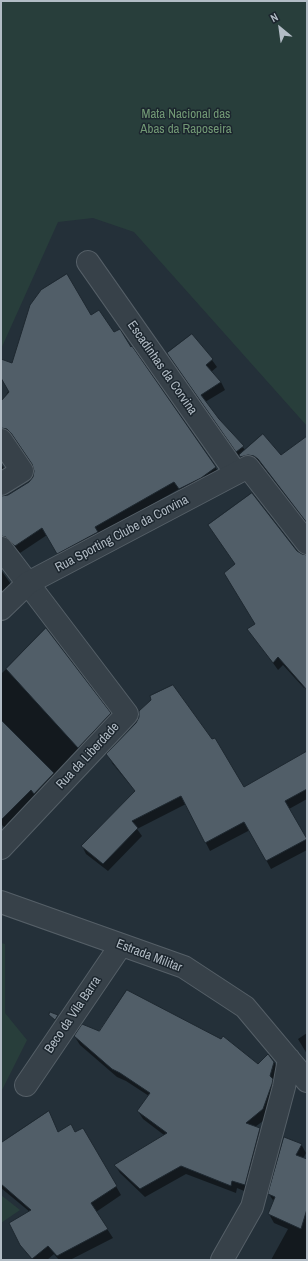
<!DOCTYPE html>
<style>
body{margin:0}
#map{position:relative;width:308px;height:1261px;overflow:hidden;background:#243039;font-family:"Archivo Narrow",sans-serif}
canvas{display:block}
.frame{position:absolute;inset:0;border:2px solid #b2bcc5;pointer-events:none}
.north{position:absolute;left:260px;top:8px;width:40px;height:40px;-webkit-text-stroke:3px #1c262e;paint-order:stroke;rotate:331deg;font-size:11px;font-weight:700;line-height:16px;text-align:center;color:#b2bcc5}
.north::after{content:'';display:block;margin:auto;width:14px;height:18px;background:#b2bcc5;clip-path:polygon(50% 0,100% 100%,50% 72%,0 100%)}
</style>
<div id="map">
<canvas width="308" height="1261"></canvas>
<div class="frame"></div>
<div class="north">N</div>
</div>
<script>
const ctx = document.querySelector('canvas').getContext('2d');
ctx.lineJoin = 'round';
function fillPath(path, color) { ctx.fillStyle = color; ctx.fill(path, 'evenodd'); }
function stroke(path, color, width, dash) { ctx.strokeStyle = color; ctx.lineWidth = width; ctx.lineCap = dash ? 'butt' : 'round'; ctx.setLineDash(dash || []); ctx.stroke(path); }
function label(font, color, halo, rows, align = 'center') {
  ctx.font = font + ' "Archivo Narrow",sans-serif'; ctx.lineWidth = 3; ctx.setLineDash([]); ctx.textBaseline = 'middle'; ctx.strokeStyle = halo; ctx.fillStyle = color; for (const [text, x, y, turn = 0] of rows) {
    ctx.save(); ctx.translate(x, y); ctx.rotate((+turn || 0) * Math.PI / 180); ctx.textAlign = isNaN(turn) ? turn : align; if (halo) ctx.strokeText(text, 0, 0); ctx.fillText(text, 0, 0); ctx.restore();
  }
}
fillPath(new Path2D(`
 M1,1h306v425l-173,-194 -41,-14 -35,4 -57,127z
 M1,943l4,1v69l22,27 -26,52z
 M1,1195l19,15 -19,13z`), '#283e3b');
fillPath(new Path2D(`
 M91,316l23,17 16,15 90,126 -36,22 -5,-7 -81,46 -36,25 -15,-25 -27,18 -9,-9h-10v-47l7,-1 21,-14 5,-5v-11l-17,-26 -6,-4h-10v-33l8,-13 -8,-13v-17l11,4z
 M192,336l20,24 5,7 -6,5 10,10 4,8 -20,12 41,49 35,5 26,-11v78l-43,-55 -5,-4 -18,-5 -68,-98z
 M1,464l7,11 -7,4z
 M297,552l5,3 5,1v131l-3,1 -21,-23 -5,5 -29,-41 7,-5z
 M1,570l14,20 -14,13z
 M46,630l64,84 4,7 -109,107 -4,-4v-150z
 M307,752v47l-18,10 18,32v9l-36,19 -21,-39 -40,21 -24,-47 -49,25 5,7 -34,35 -22,-17 -4,-8 54,-54 -24,-29 -4,-9 136,34z
 M100,1032l158,33 16,-3 5,9 -12,47 -12,9 4,2 5,8 -15,56 -12,-5 -1,5 -50,-19 -41,23 -25,-24 -5,-8 49,-30 -21,-16 -5,-8 11,-15 -23,-15 -9,-4 -37,-32 -5,-8z
 M307,1033v21l-9,-15z
 M48,1113l10,20h17l8,-4 38,66 -25,17 17,26 -43,22h-11l-5,-6 -7,6h-15l-11,-16 9,-32 -29,-24v-44z
 M301,1144l5,9 -3,6 4,1v100h-36l17,-31 -14,-6 -5,-9 5,-12 -5,-8z`), '#0007');
const building = new Path2D(`
 M67,274l24,41 8,-5 15,22 6,-3 11,18 1,-1 84,121 -15,11 -22,11 -5,-7 -79,45 3,5 -41,22 -15,-26 -27,18 -9,-9 -5,-1v-40l7,-1 21,-13 4,-5 1,-6 -2,-7 -21,-31 -4,-4 -6,-1v-27l8,-9 -8,-14v-19l11,4 18,-58 11,-15z
 M192,334l21,25 -7,6 15,17 -20,13 18,24 25,27 -8,6 -69,-99z
 M263,434l18,21 26,-19v87l-49,-64 -4,-3 -6,-1 -8,2 -1,-2z
 M252,493l45,58 5,3 5,1v135l-29,-33 -5,6 -26,-34 8,-5 -31,-51 11,-9 -27,-39z
 M46,628l65,85 -33,35 -72,-79z
 M173,685l39,54 3,-1 29,49 63,-36v38l-22,12 22,38 -41,22 -22,-39 -39,21 -24,-47 -49,25 6,7 -35,36 -22,-18 54,-55 -29,-37 30,-31 3,-6v-6l12,-11 -1,-4z
 M1,720l53,53 -20,21 -3,-4 -30,30z
 M127,990l94,49 2,-3 35,28 10,-10 6,8 -4,14 3,3 -1,5 -9,25 -17,14 14,5 -15,57 -13,-4 -1,5 -50,-20 -41,23 -26,-24 53,-32 -30,-22 13,-18 -30,-20 -8,-4 -38,-33 8,-12 17,7z
 M50,1012l8,3 -3,5 -6,-5z
 M49,1111l9,21 13,-8 4,8 8,-4 34,58 -26,17 17,26 -51,27 -9,-10 -16,13 -12,-14 -11,-22 22,-13 -30,-26v-41z
 M284,1137l18,7 -6,11 11,4v50l-6,20 -33,-15 7,-17 -7,-3z`);
fillPath(building, '#515e68');
stroke(building, '#1e2830', 1);
const pedestrian = new Path2D(`
 M88,262l148,211
 M1,440l21,31 -21,13
 M1,548l126,166 -126,134`);
const minor = new Path2D(`
 M1,609l27,-26 220,-116 59,76
 M1,902l183,65 61,40 62,74
 M26,1085l95,-140
 M222,1260l30,-53 32,-120 5,-28`);
stroke(pedestrian, '#555f67', 24);
stroke(minor, '#555f67', 24);
stroke(pedestrian, '#374149', 22);
stroke(minor, '#374149', 22);
label('13px', '#729975', '#1c262e', [
 ["Mata Nacional das",186,115],
 ["Abas da Raposeira",186,130]
]);
label('13px', '#b2bcc5', '#1c262e', [
 ["Escadinhas da Corvina",162,368,55],
 ["Rua Sporting Clube da Corvina",122,534,-28],
 ["Rua da Liberdade",88,756,-47],
 ["Estrada Militar",149,956,21],
 ["Beco da Vila Barra",73,1015,-56]
]);
</script>
